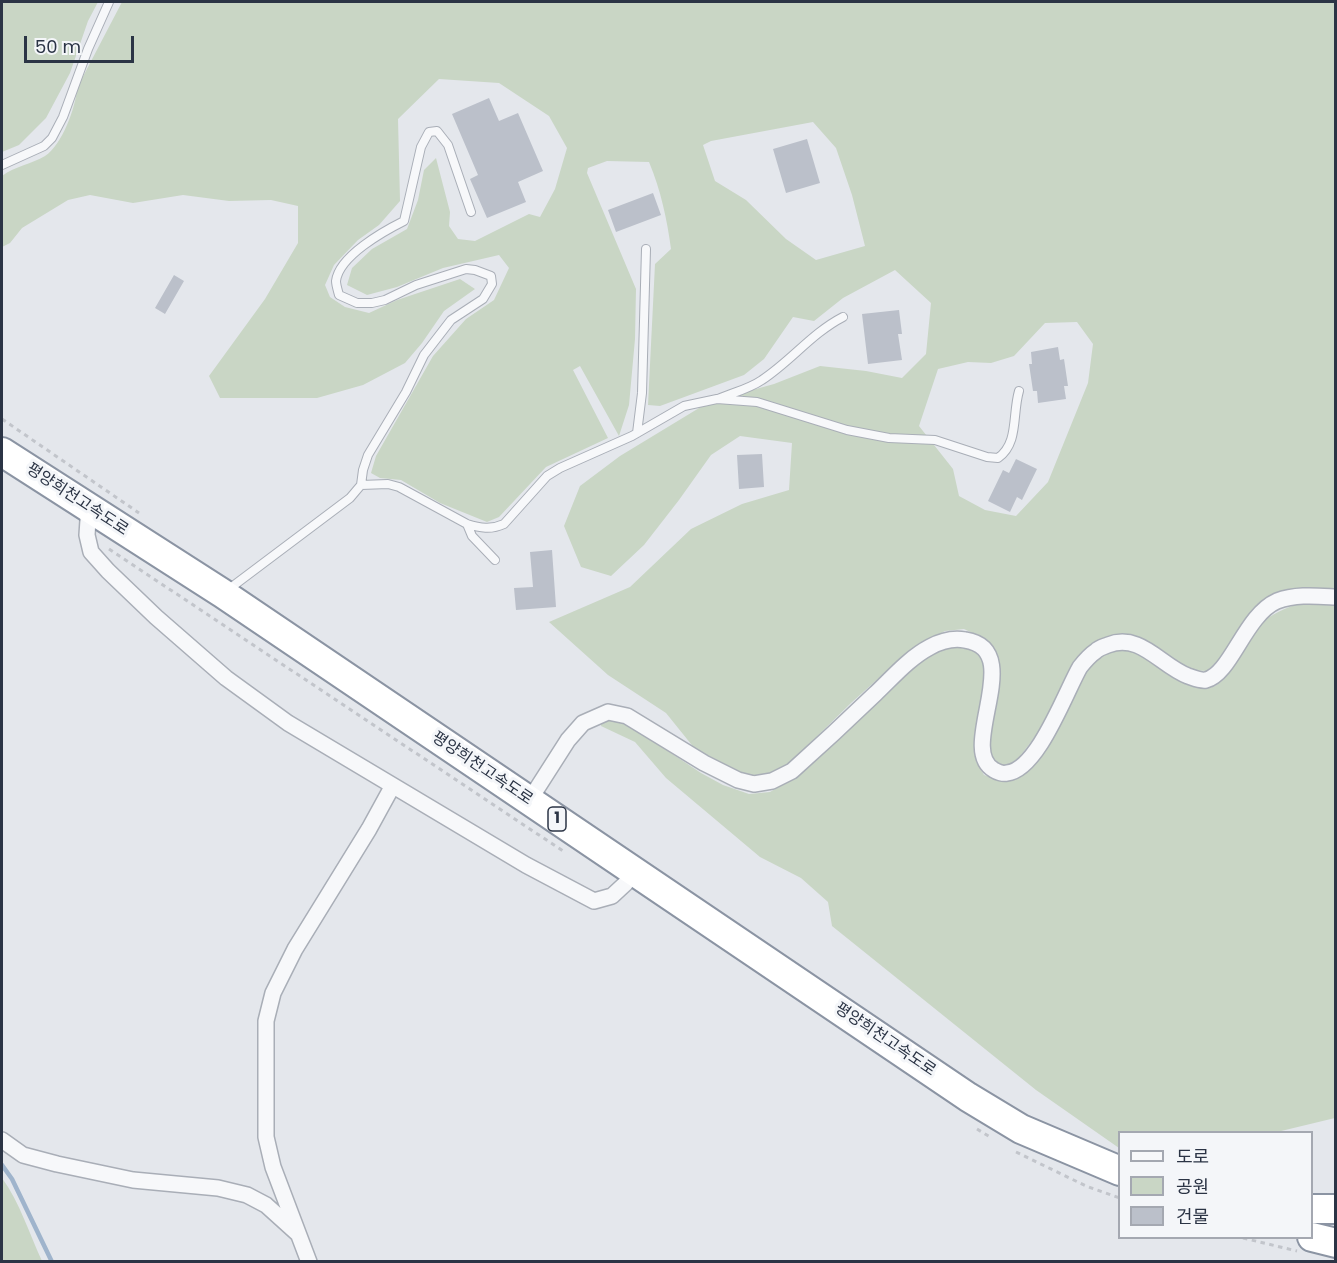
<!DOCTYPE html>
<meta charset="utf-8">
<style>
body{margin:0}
#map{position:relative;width:1337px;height:1263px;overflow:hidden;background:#e4e7ec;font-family:Poppins,"Noto Sans KR",sans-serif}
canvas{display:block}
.frame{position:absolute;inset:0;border:3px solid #2b3445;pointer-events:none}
.legend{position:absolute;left:1118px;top:1131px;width:195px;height:108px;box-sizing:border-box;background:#f4f6f9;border:2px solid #a4a8b1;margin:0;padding:8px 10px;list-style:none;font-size:18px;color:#2b3445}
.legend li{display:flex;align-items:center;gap:12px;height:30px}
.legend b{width:30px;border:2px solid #a4a8b1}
.scale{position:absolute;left:24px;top:36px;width:110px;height:27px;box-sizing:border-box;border:3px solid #2b3445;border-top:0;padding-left:8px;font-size:18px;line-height:21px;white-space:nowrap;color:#2b3445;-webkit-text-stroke:4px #f4f6f9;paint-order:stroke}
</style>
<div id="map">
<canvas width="1337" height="1263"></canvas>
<div class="frame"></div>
<ul class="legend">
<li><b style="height:8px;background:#f7f8fa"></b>도로</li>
<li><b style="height:16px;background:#c9d6c5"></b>공원</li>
<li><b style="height:16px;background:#bbc0ca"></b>건물</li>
</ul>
<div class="scale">50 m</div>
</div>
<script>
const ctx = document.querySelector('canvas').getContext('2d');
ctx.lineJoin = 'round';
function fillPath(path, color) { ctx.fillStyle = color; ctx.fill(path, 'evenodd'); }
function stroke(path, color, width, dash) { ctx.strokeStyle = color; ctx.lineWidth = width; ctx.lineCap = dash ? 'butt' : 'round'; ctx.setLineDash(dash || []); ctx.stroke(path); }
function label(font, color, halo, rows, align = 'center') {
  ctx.font = font + ' Poppins,"Noto Sans KR",sans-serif'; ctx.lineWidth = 6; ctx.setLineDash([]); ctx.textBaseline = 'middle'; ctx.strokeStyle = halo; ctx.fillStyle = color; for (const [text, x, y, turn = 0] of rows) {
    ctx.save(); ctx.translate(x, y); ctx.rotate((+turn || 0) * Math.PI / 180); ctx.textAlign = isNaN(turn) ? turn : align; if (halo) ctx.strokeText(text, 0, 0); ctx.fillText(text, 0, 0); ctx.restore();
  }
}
fillPath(new Path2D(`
 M2,2h96l-10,19 -18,52 -24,45 -27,27 -17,7z
 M122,2h1213v590h-46l-82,79 -22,-1 -17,-11 -11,-11 -25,-11 -28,1 -19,13 -30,59 -37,49 -11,6h-9l-7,-5 -2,-15 10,-69 -5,-25 -9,-12 -21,-10 -19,2 -35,19 -59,53 -57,56 -19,14 -21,6 -19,-7 -40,-23 -29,-36 -58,-38 -59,-53 81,-35 61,-58 51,-25 47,-14 3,-47 -52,-7 -29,19 -32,45 -35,45 -33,31 -30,-9 -17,-41 16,-40 40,-30 89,-54 65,-18 46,-18 46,5 36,7 24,-24 5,-51 -36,-33 -52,28 -29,23 -21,-4 -29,42 -20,16 -84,31 -12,-1 7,-141 16,-15c-4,-30 -10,-58 -22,-87l-42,-1 -19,7 -1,5 49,116 -1,50 -6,66 -10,31 -39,-70 -7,4 35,68 -62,29 -47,50 -12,5 -47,-19 -39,-23 -21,-2 -9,-5 5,-17 57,-100 33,-37 28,-19 15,-32 -10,-13 -56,13 -46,19 -30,8 -20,-10 5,-17 20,-19 35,-20 11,-29 6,-30 12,-12 14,54 -1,14 9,13 17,2 54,-27 11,3 15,-28 12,-41 -18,-32 -50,-33 -60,-4 -41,40 2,82 -21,24 -21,15 -24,25 -9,20 5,12 15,10 24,6 28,-13 63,-21 15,10 -31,22 -22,32 -17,20 -42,22 -46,13h-97l-11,-22 56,-77 33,-56v-37l-27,-6 -42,1 -46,-6 -50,8 -43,-8 -22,5 -46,28 -12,15 -8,4v-71c13,-10 30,-12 43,-20 17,-11 31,-49 32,-68zM813,122l23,26 16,47 13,51 -49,14 -30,-21 -40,-39 -31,-19 -12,-36 8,-4zM1077,322l16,22 -5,39 -40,99 -32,34 -31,-6 -26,-14 -6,-27 -34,-43 19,-57 30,-7 23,1 23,-7 31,-33z
 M1295,605h40v513l-58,14h-157l-1,16 -83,-58 -204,-164 -4,-24 -27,-24 -41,-21 -94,-79 -31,-36 -34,-16 1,-6 19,2 17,9 63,42 22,12 26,9 21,-2 20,-12 47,-40 78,-75 25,-16 18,-4 22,8 7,18 -11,90 8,14 13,4 15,-1 74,-109c36,-32 49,-18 84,5 8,5 15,10 24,12 4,1 10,3 14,2 20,-1 36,-45 48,-59 10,-12 24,-19 39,-24z
 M2,1178c18,25 27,55 40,83h-40z`), '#c9d6c5');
stroke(new Path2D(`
 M2,1165l10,14 40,83`), '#9fb4cc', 4.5);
fillPath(new Path2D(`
 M489,98l10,23 19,-8 25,58 -25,11 8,20 -39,16 -17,-39 8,-4 -26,-61z
 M807,139l13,44 -34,10 -13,-44z
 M653,193l8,22 -45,17 -8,-22z
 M174,275l10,6 -19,33 -10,-6z
 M899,310l3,24h-4l4,26 -34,4 -6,-50z
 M1058,347l2,13 4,-1 4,27h-4l2,13 -28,4 -1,-12h-4l-4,-27h3l-1,-12z
 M762,454l2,33 -25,2 -2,-34z
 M1016,459l21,10 -15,31 -5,-3 -7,15 -22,-11 15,-31 6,3z
 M552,550l4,57 -40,3 -2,-22 19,-1 -3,-35z`), '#bbc0ca');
const service = new Path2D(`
 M2,165l42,-19 8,-8 11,-21 25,-68 21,-47
 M718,399c14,-6 31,-10 44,-19 29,-19 50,-47 81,-63
 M637,433l5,-40 4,-144
 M361,485l27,-1 11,3 68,37c13,4 24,6 37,0l43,-48 13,-8 72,-32 52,-30 33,-7 40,3 90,28 42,8 46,2 52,17 11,1c21,-15 14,-43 21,-67
 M467,524l5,12 23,24
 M229,589l121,-91 11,-13 2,-15 5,-15 38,-63 18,-37 27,-35 32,-21 9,-15 -1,-8 -16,-6 -9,-1 -50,16 -31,15 -13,3h-15l-18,-8c-1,-4 -3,-10 -3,-14 3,-25 48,-50 68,-60l17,-74 8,-15 8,-1 11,14 23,67`);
const minor = new Path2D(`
 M88,520l-1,15 4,17 17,19 48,46 70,61 62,45 238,142 68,36 18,-5 14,-13
 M529,801l39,-61 15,-17 25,-11 19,4 77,47 34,17 16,4 18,-3 20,-10c28,-25 56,-51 83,-77 17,-16 34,-36 55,-47 11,-6 24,-9 35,-7 63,10 -9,109 29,130 3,2 9,4 13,3 31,-3 59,-82 73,-106 4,-5 10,-12 16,-16 3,-3 7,-4 12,-6 32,-13 53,21 80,31 6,2 12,5 18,4 25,-6 39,-65 71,-79 19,-7 39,-5 59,-4
 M2,1140l21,15 34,9 76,16 85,8 29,7 19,10 31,28
 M309,1262l-36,-95 -7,-30v-116l7,-28 22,-44 74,-120 23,-42`);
const motorway = new Path2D(`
 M2,452l220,141 746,504 53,32 99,42
 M1312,1209h24
 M1312,1237l24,6`);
stroke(service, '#a9aeb7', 10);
stroke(minor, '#a9aeb7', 18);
stroke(motorway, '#8b94a3', 32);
stroke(new Path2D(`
 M2,419l137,94
 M109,549l454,302
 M977,1129l13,8
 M1016,1152l70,34 34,12
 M1243,1238l54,13`), '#c2c5cb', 3, [4.5, 4.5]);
stroke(service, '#f7f8fa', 8);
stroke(minor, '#f7f8fa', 15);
stroke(motorway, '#fff', 28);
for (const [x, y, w] of [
 [557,819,18]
]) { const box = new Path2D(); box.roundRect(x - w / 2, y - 12, w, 24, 4.5); ctx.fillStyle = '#f4f6f9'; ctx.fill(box); stroke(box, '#2b3445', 1.5); }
label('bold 15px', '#2b3445', null, [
 ["1",557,819]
]);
label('16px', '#2b3445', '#f4f6f9', [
 ["평양희천고속도로",77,500,33],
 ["평양희천고속도로",482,769,34],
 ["평양희천고속도로",885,1040,34]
]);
</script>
